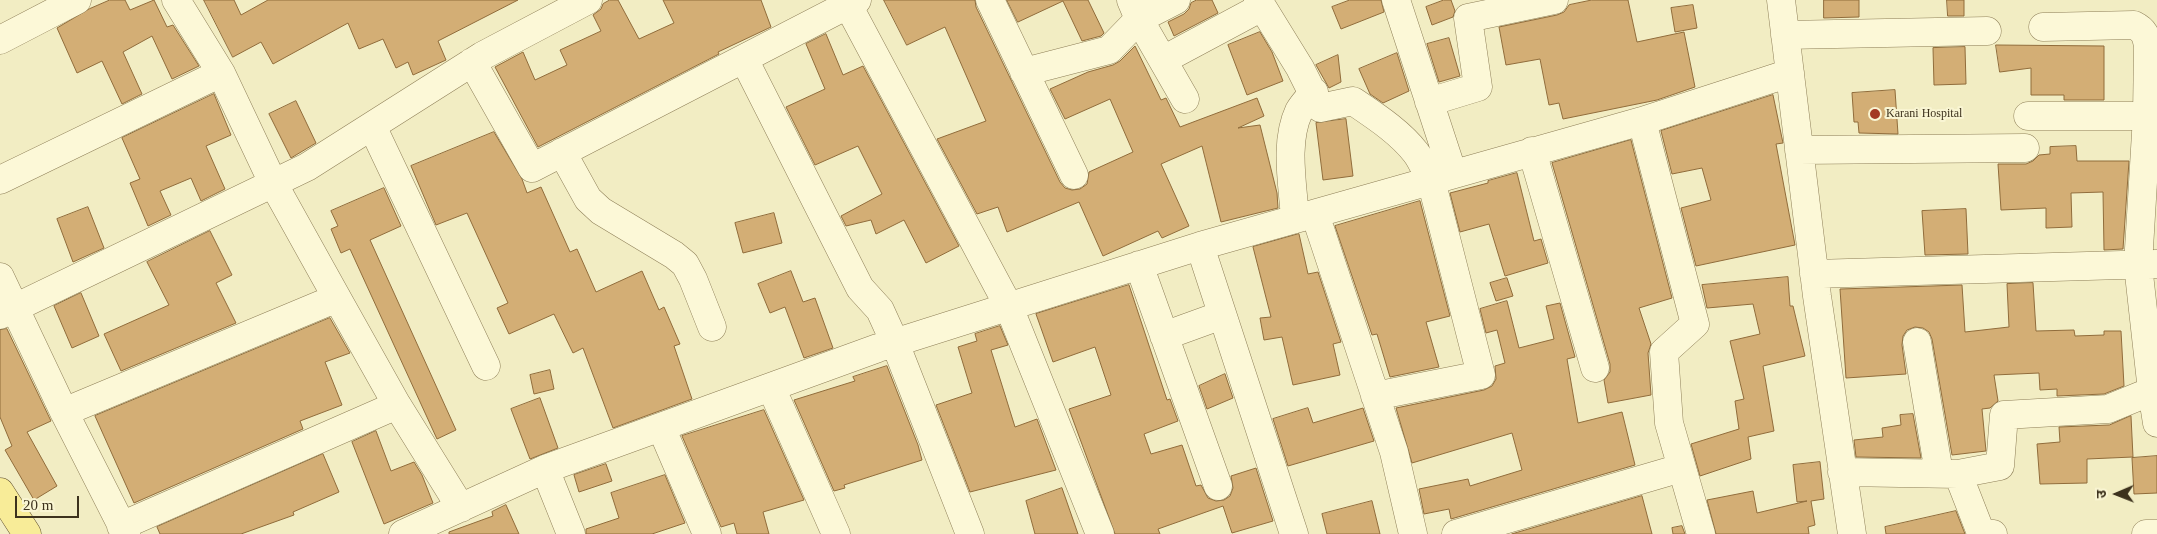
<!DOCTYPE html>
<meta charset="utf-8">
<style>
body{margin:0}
#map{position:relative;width:2157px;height:534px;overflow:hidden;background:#f2edc3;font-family:"Times New Roman","Noto Sans Devanagari",serif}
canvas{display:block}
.north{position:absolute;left:2092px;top:469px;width:50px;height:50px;-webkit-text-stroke:4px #f9f5d3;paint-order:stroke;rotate:269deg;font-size:14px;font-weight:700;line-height:20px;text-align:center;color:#3d321d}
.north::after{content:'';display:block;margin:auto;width:18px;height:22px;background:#3d321d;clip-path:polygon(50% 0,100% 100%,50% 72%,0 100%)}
.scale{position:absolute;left:15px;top:496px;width:64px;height:22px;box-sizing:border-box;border:2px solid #3d321d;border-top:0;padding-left:6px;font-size:15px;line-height:18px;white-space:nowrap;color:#3d321d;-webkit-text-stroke:4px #f9f5d3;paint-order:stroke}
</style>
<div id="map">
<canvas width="2157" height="534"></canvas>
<div class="north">उ</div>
<div class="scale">20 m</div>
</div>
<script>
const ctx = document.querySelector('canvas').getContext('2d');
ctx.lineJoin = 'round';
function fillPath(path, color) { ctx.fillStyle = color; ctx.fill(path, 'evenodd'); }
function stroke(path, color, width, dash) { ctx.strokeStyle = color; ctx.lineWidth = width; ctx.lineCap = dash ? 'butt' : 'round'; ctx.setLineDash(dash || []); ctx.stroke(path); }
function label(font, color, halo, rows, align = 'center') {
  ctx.font = font + ' "Times New Roman",serif'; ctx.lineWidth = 4; ctx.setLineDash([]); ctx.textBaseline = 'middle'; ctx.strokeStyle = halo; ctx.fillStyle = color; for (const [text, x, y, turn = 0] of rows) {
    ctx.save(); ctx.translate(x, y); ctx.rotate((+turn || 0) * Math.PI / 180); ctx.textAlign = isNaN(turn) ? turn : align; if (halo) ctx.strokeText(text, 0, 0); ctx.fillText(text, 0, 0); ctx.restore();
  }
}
const building = new Path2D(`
 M110,0h15l5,10 24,-10 13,27 6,-2 26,41 -27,13 -20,-43 -29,16 19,42 -20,10 -20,-43 -25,12 -20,-45 32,-19z
 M204,0h30l7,15 27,-15h250l-80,41 8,19 -33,15 -5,-13 -12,6 -13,-29 -24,10 -11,-26 -75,41 -12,-22 -28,15z
 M610,0h8l21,39 35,-16 -11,-23h98l10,27 -53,25 1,2 -181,93 -43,-80 28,-15 12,28 32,-15 -7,-15 41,-19 -8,-16 8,-6 2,-5z
 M884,0h91l1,7 84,175 5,6 7,2 8,-1 7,-5 2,-12 44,-20 -23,-53 -45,20 -15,-30 38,-17 25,-7 7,-4 15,-15 26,54 5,-2 14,29 77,-29 7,18 -26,12 22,-3 17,68 1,15 -57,14 -19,-76 -41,18 28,62 -27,12 -4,-7 -55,25 -24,-54 -72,30 -9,-25 -21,7 -40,-75 49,-18 -41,-94 -38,18z
 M1007,0h81l16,33 -3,3 -19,5 -19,-40 -45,21z
 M1197,0h15l6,13 -44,23 -6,-14 16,-8 5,-5 2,-6z
 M1350,0h31l3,12 -43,17 -9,-22z
 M1444,0h7l4,11 -2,6 -21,8 -6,-18z
 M1592,0h36l9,42 47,-10 11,55 -38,13 -94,19 -4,-16 -10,2 -9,-46 -34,6 -7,-38 58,-12 7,-3 5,-7z
 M1824,0h35v17l-35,1z
 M1947,0h17v16h-16z
 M1693,5l4,23 -22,4 -4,-24z
 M1260,32l12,20 11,29 -36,14 -19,-50z
 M826,34l17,41 20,-9 96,180 -33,17 -22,-43 -28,14 -5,-14 -25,6 -5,-10 41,-22 -24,-48 -43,19 -29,-58 39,-18 -19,-45z
 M1449,38l11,38 -21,6 -12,-38z
 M1996,45l108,1v54h-40v-5h-33v-27l-31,4z
 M1965,47l1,37 -32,1 -1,-37z
 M1397,53l12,38 -26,12 -13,-9 -11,-25z
 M1338,55l3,27 -12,6 -13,-23z
 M1895,90l3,44 -39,-1 -1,-11h-4l-2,-29z
 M214,94l17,41 -25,11 19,43 -24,12 -10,-23 -31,13 11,24 -23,11 -18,-43 10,-4 -18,-41z
 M1773,95l10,48 -7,1 19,101 -99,21 -15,-58 30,-8 -9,-32 -30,6 -11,-43z
 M296,101l20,42 -25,15 -22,-44z
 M1346,119l7,57 -30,4 -7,-57z
 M494,132l28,47 5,14 14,-6 29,65 7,-3 19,43 46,-21 17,39 5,-3 16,37 -6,2 18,53 -79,29 -30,-80 -10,5 -19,-39 -45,20 -12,-26 11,-5 -41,-90 -31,12 -25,-59z
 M1631,140l41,158 -33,10 12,36 -3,9 3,42 -43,8 -4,-23 6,-8v-8l-58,-201z
 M2076,146l1,15h52l-6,88 -19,1 -1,-58 -32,1 1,34 -26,1v-20l-45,2 -3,-46h28l7,-3 6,-6 11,-1v-7z
 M1517,173l17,68 7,-2 7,24 -43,13 -16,-52 -29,8 -10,-39 38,-10v-2z
 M384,188l17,38 -31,14 86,190 -19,9 -87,-190 -9,4 -10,-24 7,-3 -7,-15z
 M1420,201l30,115 -24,6 13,45 -49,10 -13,-43 -5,1 -37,-109z
 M88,207l16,41 -31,14 -16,-43z
 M1966,209l2,45 -43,1 -3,-44z
 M774,213l8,30 -39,10 -8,-30z
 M210,231l22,44 -16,8 20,40 -115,48 -17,-37 65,-29 -22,-43z
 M1299,234l9,40 10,-2 23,70 -8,2 7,31 -47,10 -11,-48 -18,3 -4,-22 11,-1 -18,-70z
 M791,271l12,31 12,-4 18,50 -29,10 -19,-51 -15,6 -12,-29z
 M1788,277l2,29h3l12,50 -42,10 11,65 -26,6 3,22 -51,17 -9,-32 48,-15 -4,-28 9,-2 -14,-58 30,-7 -7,-30 -46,4 -5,-23z
 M1507,278l6,18 -17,5 -6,-18z
 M2033,283l3,48 38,-1 1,6 29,-1v-4h17l3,55 -20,8 -47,2v-7l-17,1 -1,-17 -45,2 4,26 -8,7 -8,1 4,42 -34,4 -20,-116 -3,-7 -6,-4 -8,-1 -8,3 -4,6 -1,9 4,29 -60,4 -6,-89 122,-4 3,47 44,-5 -2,-43z
 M1129,285l38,115 3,-1 8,22 -34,13 7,20 31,-9 14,41 5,-1 7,13 8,3 8,-1 6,-4 3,-8 -2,-12 25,-8 17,53 -41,12 -9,-27 -65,23 2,5h-45l-46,-125 42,-14 -16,-48 -42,15 -17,-48z
 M81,293l18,43 -27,12 -18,-42z
 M1507,301l12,47 35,-9 -8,-33 14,-3 15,54 -8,2 11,64 44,-11 13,53 -184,54 -2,-10 -25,5 -5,-25 49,-10 2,7 52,-16 -10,-37 -100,30 -16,-55 88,-18 8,-4 4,-7 -1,-13 10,-3 -8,-33 -11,3 -6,-24z
 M330,318l20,35 -25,9 17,43 -42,16 3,8 -169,74 -39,-87z
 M1000,326l8,19 -17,5 24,77 22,-8 19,51 -86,22 -34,-87 36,-12 -14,-46 19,-6 -2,-7z
 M7,329l44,92 -24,11 30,54 -23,14 -29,-50 7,-4 -12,-29v-87z
 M887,366l31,79 4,15 -78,25 1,3 -11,3 -40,-91 61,-19 -2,-4z
 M550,370l4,19 -20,5 -4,-19z
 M1225,374l8,24 -26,11 -8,-23z
 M540,398l18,50 -28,11 -19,-50z
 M1308,408l5,15 50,-15 11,33 -86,25 -15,-47z
 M764,410l40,90 -41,12 6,22h-32l-3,-11 -13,4 -39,-91z
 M1913,414l8,44 -65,-1 -2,-17 29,-3 -1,-9 19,-3 -1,-10z
 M2131,416l2,41 -46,2v24l-47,1 -3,-40 23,-2 -1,-15 50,-2z
 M376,431l15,40 23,-9 8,13 11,28 -49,21 -32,-82z
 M323,454l16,38 -46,20 1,3 -53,19h-81l-3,-7z
 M2157,456v37l-23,1 -2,-36z
 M1820,462l4,37 -13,2 4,24 -7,2 1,7h-93l-9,-34 46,-9 4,22 50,-12 -10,1 -4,-37z
 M606,464l6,17 -33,11 -5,-17z
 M665,475l20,48 -33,11h-66v-5l33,-11 -8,-25z
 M1062,488l16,46h-43l-9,-33z
 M1642,496l10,38h-140z
 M1372,501l8,33h-53l-5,-20z
 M506,505l13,29h-70v-2l44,-16 -1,-4z
 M1956,511l9,23h-79l-1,-7z
 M1682,526l3,8h-12l-1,-6z`);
fillPath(building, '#d3ae75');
stroke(building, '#906c3b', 1);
const minor = new Path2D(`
 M176,0l45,73 52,110 64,115 60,107 64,103
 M990,0l84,175
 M1131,0l8,19 46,80
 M1258,0l42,68 20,40 33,-7c22,15 47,31 63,52 6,8 10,19 15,27l50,195 -106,21
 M1396,0l57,174
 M1781,0l36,296 35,238
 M848,5l161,302 91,227
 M1785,35l202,-4
 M0,40l77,-40
 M744,59l116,229 20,22 15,33 75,191
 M1163,60l99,-53
 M472,62l60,106 325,-168
 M1024,72l85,-22 30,-31 37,-19
 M1429,102l49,-15 -10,-69 86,-18
 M2028,116h129
 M1642,121l53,203 -31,28 5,71 32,111
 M372,126l114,240
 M1799,150l226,-2
 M1532,151l63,217
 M562,152l26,47 13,12 73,44 11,9 8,15 19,48
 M0,180l221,-107
 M1315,214l79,238 19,82
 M1295,219c-2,-34 -11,-76 4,-108 4,-7 10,-13 15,-19
 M1200,246l94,288
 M1139,265l79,221
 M1814,274l342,-10
 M0,277l64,135 62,122
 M0,315l307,-148 175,-111 106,-56
 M1164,336l58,-21
 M1917,342l22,131
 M771,387l65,147
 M2152,391l5,32
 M64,412l273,-114
 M661,427l46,107
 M545,469l26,65
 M1842,472l116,2 23,59 12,1
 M1958,474l42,-8 4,-51 104,-6 44,-18 -14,-126 9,-149 1,-70c-2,-11 -4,-16 -14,-21l-91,2
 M121,526l276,-121
 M403,534l142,-65 333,-121 322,-102 442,-125 148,-48
 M1456,534l225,-66
 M2146,534h11`);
const major = new Path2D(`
 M0,492l27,42`);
stroke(minor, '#8e7f58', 29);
stroke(major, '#5c4b2c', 29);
stroke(minor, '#fcf8d7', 28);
stroke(major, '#f8ec98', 28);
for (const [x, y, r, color] of [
 [1875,114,6,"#a33922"]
]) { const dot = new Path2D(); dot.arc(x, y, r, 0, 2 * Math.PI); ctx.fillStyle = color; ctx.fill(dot); stroke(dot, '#f9f5d3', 2); }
label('12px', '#3d321d', '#f9f5d3', [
 ["Karani Hospital",1886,114]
], 'left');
</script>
